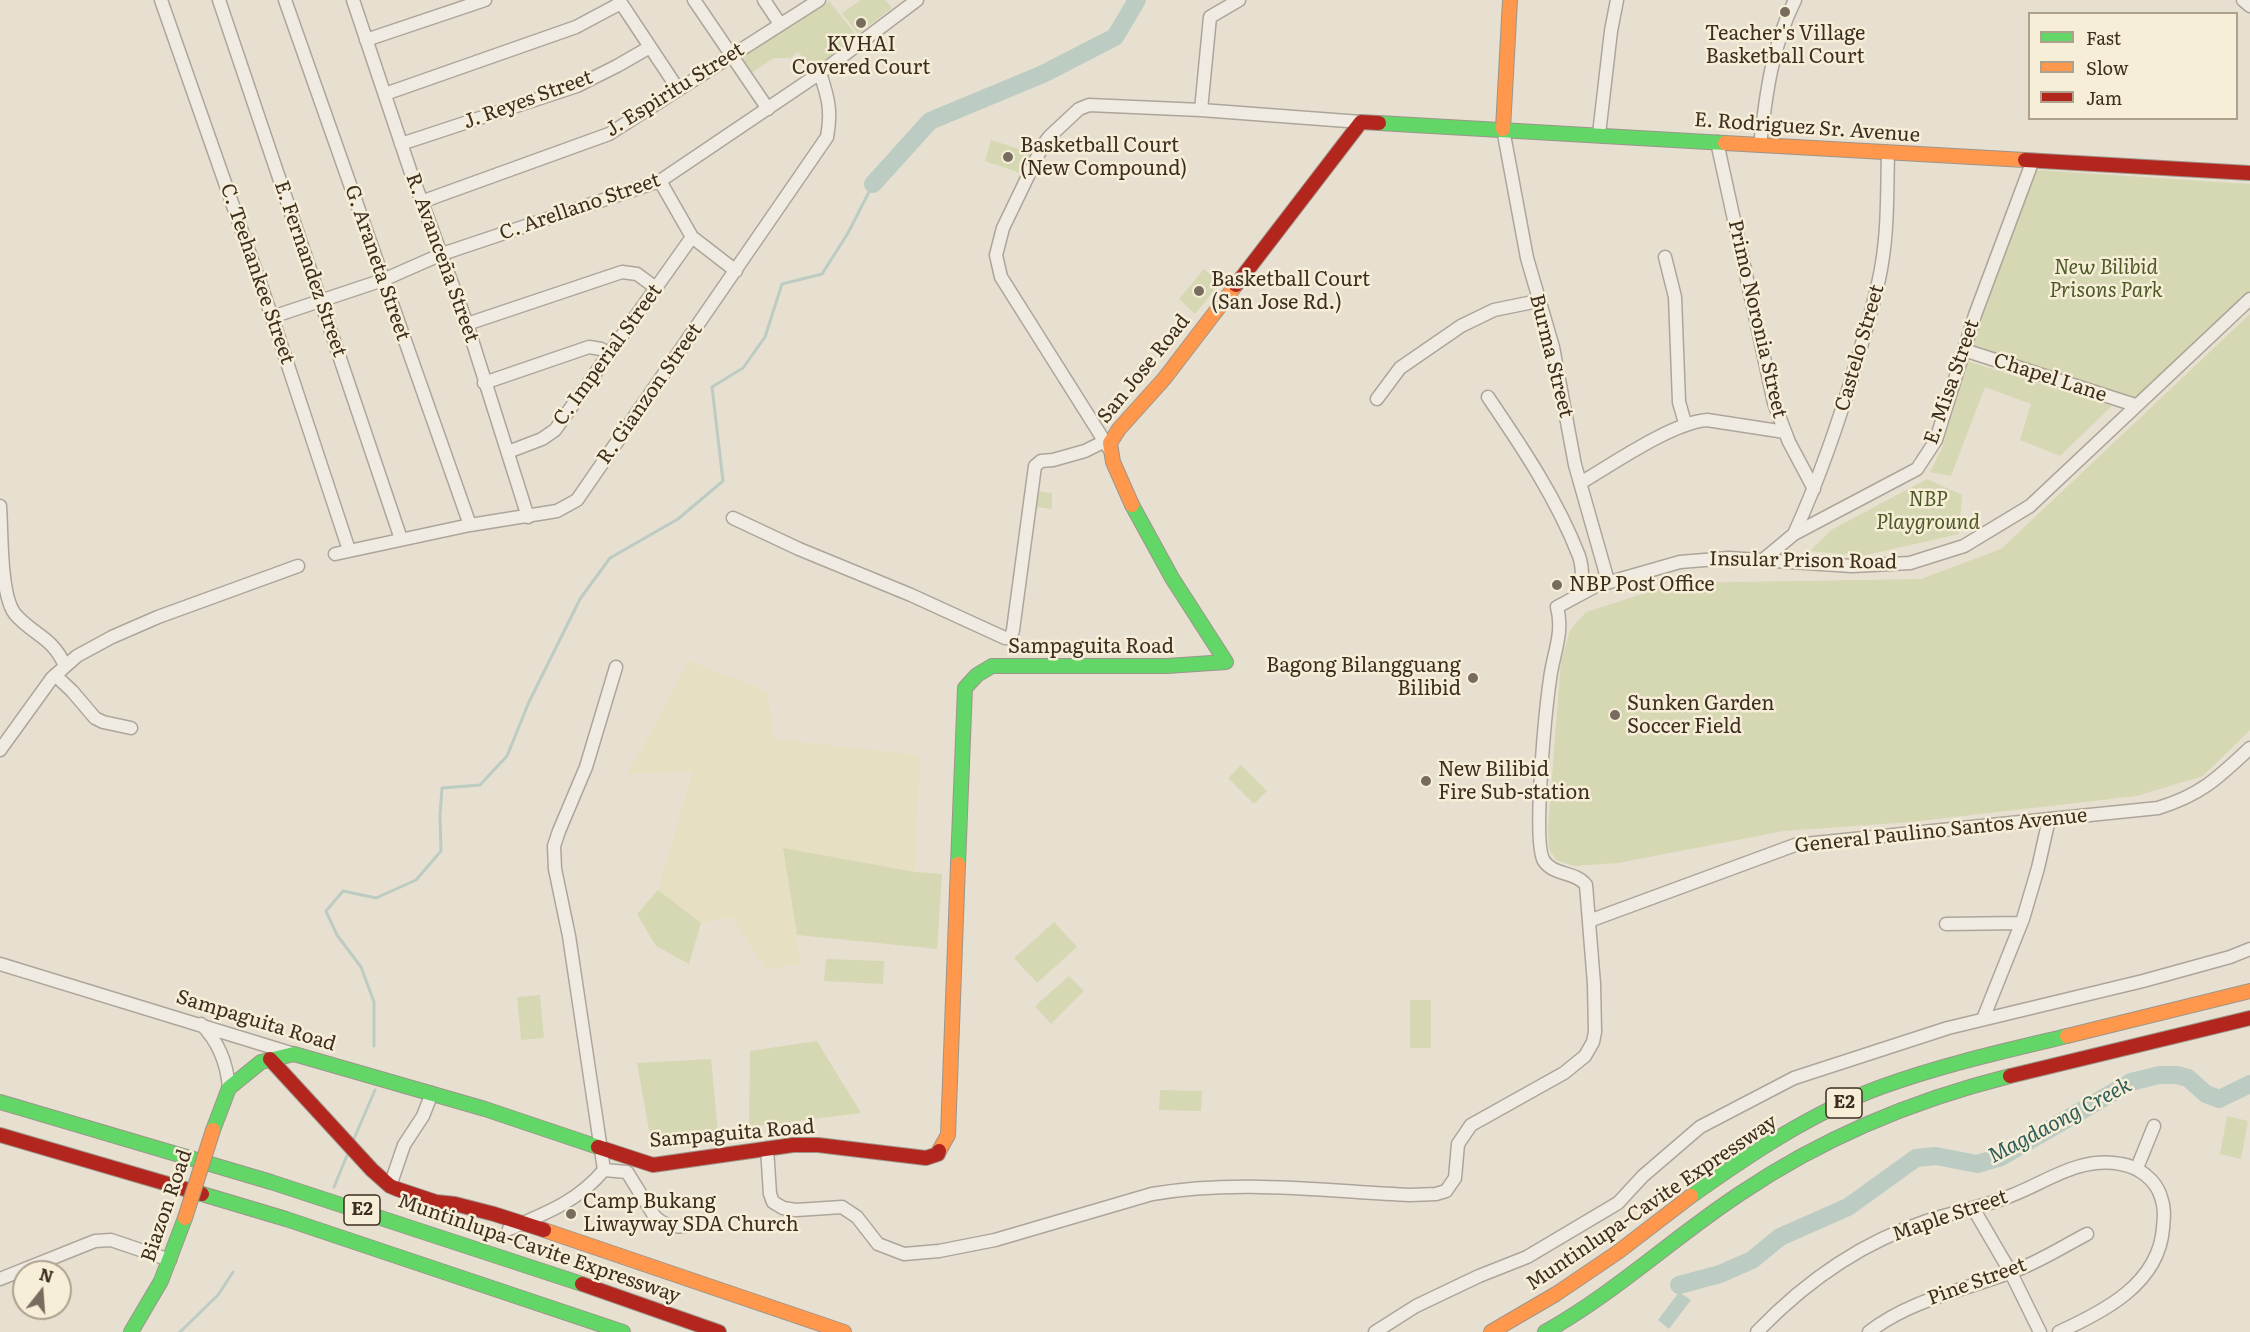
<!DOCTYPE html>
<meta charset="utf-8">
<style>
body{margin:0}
#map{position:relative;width:2250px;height:1332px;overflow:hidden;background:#e7e0d1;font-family:Literata,serif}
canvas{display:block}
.legend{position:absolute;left:2028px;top:12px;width:210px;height:108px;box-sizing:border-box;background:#f7eed8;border:2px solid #ada18e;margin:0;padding:8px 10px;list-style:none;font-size:18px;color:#3d2e20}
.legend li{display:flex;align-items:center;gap:12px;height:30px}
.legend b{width:30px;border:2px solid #ada18e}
.north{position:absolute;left:12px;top:1260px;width:60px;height:60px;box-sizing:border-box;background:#f7eed8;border:2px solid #ada18e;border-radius:50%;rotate:17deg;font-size:16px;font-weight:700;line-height:24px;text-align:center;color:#3d2e20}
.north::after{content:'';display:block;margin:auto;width:21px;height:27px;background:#786c5e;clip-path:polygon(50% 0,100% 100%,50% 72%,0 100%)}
</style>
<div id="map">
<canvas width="2250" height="1332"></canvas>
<ul class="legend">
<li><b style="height:8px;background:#63d668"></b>Fast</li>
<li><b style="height:8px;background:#ff974d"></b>Slow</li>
<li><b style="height:8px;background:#b3261e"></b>Jam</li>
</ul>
<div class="north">N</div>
</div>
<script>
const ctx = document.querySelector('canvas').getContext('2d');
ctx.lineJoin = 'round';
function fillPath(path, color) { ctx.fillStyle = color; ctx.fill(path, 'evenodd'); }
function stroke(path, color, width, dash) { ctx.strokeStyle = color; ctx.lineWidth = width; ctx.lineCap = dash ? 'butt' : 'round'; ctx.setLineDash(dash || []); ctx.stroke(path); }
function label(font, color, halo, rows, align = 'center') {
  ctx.font = font + ' Literata,serif'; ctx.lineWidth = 5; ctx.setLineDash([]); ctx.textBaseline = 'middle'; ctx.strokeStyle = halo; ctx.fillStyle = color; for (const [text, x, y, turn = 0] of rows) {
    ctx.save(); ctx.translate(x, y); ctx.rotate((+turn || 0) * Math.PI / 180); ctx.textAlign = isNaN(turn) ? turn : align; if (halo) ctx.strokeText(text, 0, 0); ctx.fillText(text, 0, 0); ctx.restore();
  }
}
fillPath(new Path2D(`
 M689,661l78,30 7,48 146,16 -5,117 -132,-24 18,117 -35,4 -34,-52 -31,6 -43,-33 35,-119 -66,4z`), '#e6dfc2');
fillPath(new Path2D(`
 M861,0h24l7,8 -34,26 -16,-21z
 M829,1l30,37 -44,32 -17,-18 -7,6h-17l-23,15 -12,-15z
 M991,140l40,13 -8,21 -38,-13z
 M2036,170l214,14v107l-116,107 -162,-53z
 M1204,269l16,14 -25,31 -16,-15z
 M2250,314v416l-47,46 -66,20 -226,26 -127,9 -166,32 -44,3 -18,-6 -7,-11 -1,-21 13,-168 9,-30 16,-18 91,-29 244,-4 80,-30z
 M1968,361l5,2 139,43 -52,50 -40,-16 11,-36 -46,-17 -34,89 -21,-4 12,-24z
 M1927,479l35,16 -3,39 -97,22 -52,-5 21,-21z
 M1037,491l15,2v16l-16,-2z
 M1241,765l26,26 -13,13 -26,-26z
 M783,848l132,24 27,2 -5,75 -140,-14z
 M658,890l43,33 -12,41 -33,-18 -19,-32z
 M1054,922l23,25 -40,36 -23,-25z
 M826,959l58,2 -1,23 -59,-3z
 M1069,976l15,15 -33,33 -16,-18z
 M540,995l4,43 -23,2 -4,-43z
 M1410,1000h21v48h-21z
 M817,1041l44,72 -112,14 1,-76z
 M711,1059l7,73 -68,4 -13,-73z
 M1160,1090l42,1 -1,20 -42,-1z
 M2227,1116l21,5 -7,38 -21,-5z`), '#d6d7b3');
fillPath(new Path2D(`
 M1679,1292l12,8 -22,29 -11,-9z`), '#bcccc2');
stroke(new Path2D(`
 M374,1046v-44l-13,-35 -24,-32 -11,-24 17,-20 33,7 40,-18 25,-29 -1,-36 2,-27 38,-3 27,-29 22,-54 51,-103 30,-41 68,-39 45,-38 -11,-94 31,-19 22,-31 17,-53 40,-10 26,-41 25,-49
 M353,1141l22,-51
 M334,1187l14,-34
 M180,1332l38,-37 15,-23`), '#bcccc2', 3);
stroke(new Path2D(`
 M873,184l57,-63 113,-47 72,-37 22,-37
 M1679,1285l41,-11 32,-14 28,-23 68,-30 68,-49 20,-2 41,8 24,-7 130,-75 28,-7h18l11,3 18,16 13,5 31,-15`), '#bcccc2', 18);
const street = new Path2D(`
 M161,0l111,317 77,233
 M219,0l182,539
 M285,0l185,525
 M353,0l57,170 57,154 61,193
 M619,0l59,89
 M694,0l74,109
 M764,0l16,24
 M2243,0l7,6
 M366,40l119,-40
 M385,94l191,-67 45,-24
 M1201,110l9,-93 29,-17
 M1503,129l24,129 26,89 22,118 33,116
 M1599,134l12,-103 6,-31
 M1717,142l57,261 15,39 25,47
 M401,144l176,-58 40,-20 33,-19
 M1760,145c6,-51 12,-99 35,-145
 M660,181l32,56 44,34
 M421,202l188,-68 210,-134
 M1665,257l10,40 4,105 6,21
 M272,317l111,-37 59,-26 218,-73 160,-108 97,-73
 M467,324l155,-52 15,2 19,14
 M1964,350l171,55
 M484,383l105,-36 12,2 9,5
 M1488,397c34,50 69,102 91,159 5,14 1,22 6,35
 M1377,399l23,-31 61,-42 33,-16 44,-9
 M1110,450l-109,-173 -5,-22 7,-27 40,-83 6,-8 30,-28 10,-4 112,5 160,12
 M508,452l34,-13 13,-9 137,-193
 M1580,483c33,-19 91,-60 127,-63l78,12
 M0,506c2,26 0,89 15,108 18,21 38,23 50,52
 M733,518l66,31 112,46 94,43 6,-1 2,-7 22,-164 6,-5 12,-1 32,-9 20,-10
 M1794,534c27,-59 46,-115 64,-177 9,-31 19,-62 24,-94 6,-36 5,-73 6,-110
 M335,554l135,-29 87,-14 20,-11 250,-363c5,-26 1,-40 -7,-64
 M1764,559l30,-25 123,-65 19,-29 39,-125 58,-155
 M55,675l17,16 23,27 8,4 28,6
 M0,750l52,-72 25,-22 35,-19 46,-20 140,-51
 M1589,921l206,-76 363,-37c43,-13 60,-30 92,-60
 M1946,924l75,-1
 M0,964l294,90
 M1983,1019l40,-100 15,-51 11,-49
 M201,1024c18,18 26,39 28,64
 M767,1148l3,46 3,8 10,6 13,2 46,-3 15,10 21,27 26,10 35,-3 56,-11 157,-46c85,-15 173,-3 258,1l26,-1 10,-3 9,-13 3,-34 13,-19 93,-52 21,-17 8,-14 2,-10 -1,-48 -8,-99c-11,-14 -32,-9 -42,-24 -12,-18 2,-154 6,-182 3,-25 14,-46 7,-72l39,-21 84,-24 49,-4 123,8 58,-3 54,-17 66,-40 220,-207
 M2137,1168l17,-42
 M604,1170l23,2
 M627,1172l28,45c16,15 34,9 53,3
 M390,1186l14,-41 19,-29 9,-23
 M1973,1208l38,65 29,59
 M509,1229c37,-16 68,-27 95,-59l-35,-234 -14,-67 -1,-23 5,-15 27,-64 30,-100
 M0,1279l95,-38 16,-1 59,20
 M1375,1332l41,-26 63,-30 48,-19 91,-54 25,-27 57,-49 94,-49 154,-50 195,-47 87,-24 20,-8
 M1757,1332c47,-49 105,-90 170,-111 27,-9 56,-14 83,-25 37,-14 69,-40 111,-32 18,3 35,16 40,33 4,11 3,20 2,31 -4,56 -60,84 -104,104
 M1869,1332c41,-32 92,-41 140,-59 27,-9 53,-26 78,-39`);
const fast = new Path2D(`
 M1379,123l346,20
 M958,864l7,-176 12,-13 15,-9h175l59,-4 -54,-84 -40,-73
 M0,1102l271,80 311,102
 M213,1130l16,-42 32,-26 33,-8 191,55 113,38
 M202,1194l84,25 337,113
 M1691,1196c59,-42 122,-84 190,-109 60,-22 123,-36 186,-51
 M131,1332l30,-51 24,-63
 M1545,1332c70,-39 129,-95 196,-139 83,-56 173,-93 269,-117`);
const slow = new Path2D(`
 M1503,129l7,-129
 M1725,143l300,17
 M1132,505l-19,-43 -3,-19 9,-14 45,-50 72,-94
 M2067,1036l183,-45
 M939,1151l9,-16 10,-271
 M544,1230l300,102
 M1491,1332l65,-38 62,-42 73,-56`);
const jam = new Path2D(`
 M2025,160l225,13
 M1236,285l125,-163 18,1
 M270,1059l102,111 18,16 7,3 39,13 19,2 39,10 50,16
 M2010,1076l240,-58
 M0,1135l202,59
 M598,1147l55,18 140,-20h25l108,13 12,-4 1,-3
 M582,1284l137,48`);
stroke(street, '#ada599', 15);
stroke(fast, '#9c958a', 16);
stroke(slow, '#9c958a', 16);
stroke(jam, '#9c958a', 16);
stroke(street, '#efebe3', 12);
stroke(fast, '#63d668', 14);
stroke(slow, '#ff974d', 14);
stroke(jam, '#b3261e', 14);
const slowBridge = new Path2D(`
 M185,1218l28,-88`);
stroke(slowBridge, '#9c958a', 16, []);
stroke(slowBridge, '#ff974d', 14);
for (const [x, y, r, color] of [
 [1785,12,6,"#786c5e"],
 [861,23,6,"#786c5e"],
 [1008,157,6,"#786c5e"],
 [1199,291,6,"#786c5e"],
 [1557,585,6,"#786c5e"],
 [1473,678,6,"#786c5e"],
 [1615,715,6,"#786c5e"],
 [1426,781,6,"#786c5e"],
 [571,1214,6,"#786c5e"]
]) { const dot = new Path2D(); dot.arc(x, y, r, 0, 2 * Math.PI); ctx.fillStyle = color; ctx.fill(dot); stroke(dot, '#f7eed8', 2); }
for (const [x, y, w] of [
 [1844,1103,36],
 [362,1210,36]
]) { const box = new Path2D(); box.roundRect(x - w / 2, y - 15, w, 30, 4.5); ctx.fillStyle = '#f7eed8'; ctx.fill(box); stroke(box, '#3d2e20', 1.5); }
label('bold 18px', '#3d2e20', null, [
 ["E2",1844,1103],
 ["E2",362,1210]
]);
label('20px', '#3d2e20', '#f7eed8', [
 ["Teacher's Village",1785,34,"center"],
 ["Basketball Court",1785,57,"center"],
 ["KVHAI",861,45,"center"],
 ["Covered Court",861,68,"center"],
 ["Basketball Court",1020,146],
 ["(New Compound)",1020,169],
 ["Basketball Court",1211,280],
 ["(San Jose Rd.)",1211,303],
 ["NBP Post Office",1569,585],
 ["Bagong Bilangguang",1461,666,"right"],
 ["Bilibid",1461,689,"right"],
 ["Sunken Garden",1627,704],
 ["Soccer Field",1627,727],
 ["New Bilibid",1438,770],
 ["Fire Sub-station",1438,793],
 ["Camp Bukang",583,1202],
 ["Liwayway SDA Church",583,1225]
], 'left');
label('20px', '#3d2e20', '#f7eed8', [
 ["J. Espiritu Street",675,90,-32],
 ["J. Reyes Street",528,100,-20],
 ["E. Rodriguez Sr. Avenue",1807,128,4],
 ["C. Arellano Street",580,207,-19],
 ["R. Avanceña Street",442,258,70],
 ["G. Araneta Street",377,263,71],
 ["E. Fernandez Street",310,269,71],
 ["C. Teehankee Street",257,274,71],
 ["Primo Noronia Street",1757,319,77],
 ["Castelo Street",1860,348,-74],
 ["C. Imperial Street",608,355,-54],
 ["Burma Street",1551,356,76],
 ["San Jose Road",1144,369,-51],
 ["Chapel Lane",2050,378,18],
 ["E. Misa Street",1952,382,-71],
 ["R. Gianzon Street",650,394,-55],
 ["Insular Prison Road",1803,561,1],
 ["Sampaguita Road",1091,647],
 ["General Paulino Santos Avenue",1941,831,-6],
 ["Sampaguita Road",256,1021,17],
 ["Sampaguita Road",732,1134,-5],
 ["Muntinlupa-Cavite Expressway",1652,1203,-34],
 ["Biazon Road",167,1206,-71],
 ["Maple Street",1950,1216,-19],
 ["Muntinlupa-Cavite Expressway",539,1249,19],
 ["Pine Street",1977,1282,-20]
]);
label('italic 20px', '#4d5a26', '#f7eed8', [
 ["New Bilibid",2106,268],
 ["Prisons Park",2106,291],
 ["NBP",1928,500],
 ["Playground",1928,523]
]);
label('italic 21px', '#2f5d5a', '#f7eed8', [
 ["Magdaong Creek",2060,1121,-28]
]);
</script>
